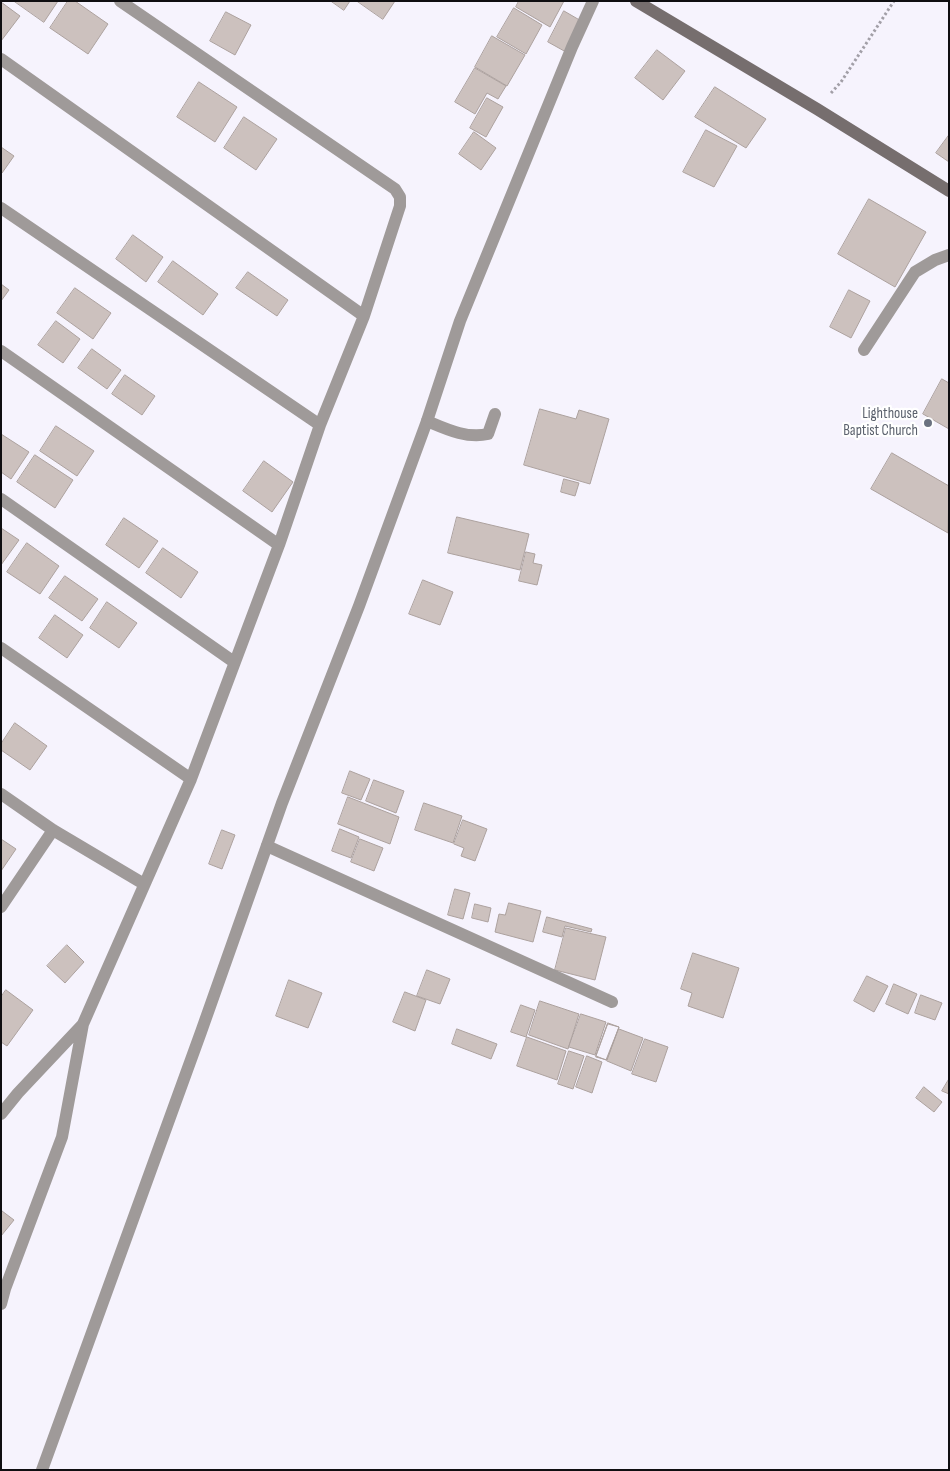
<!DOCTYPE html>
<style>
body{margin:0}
#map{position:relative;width:950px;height:1471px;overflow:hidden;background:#f6f3fd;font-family:"Sofia Sans Condensed",sans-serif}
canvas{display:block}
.frame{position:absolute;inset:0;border:2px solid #0f0e11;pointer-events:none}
</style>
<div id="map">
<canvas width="950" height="1471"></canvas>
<div class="frame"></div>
</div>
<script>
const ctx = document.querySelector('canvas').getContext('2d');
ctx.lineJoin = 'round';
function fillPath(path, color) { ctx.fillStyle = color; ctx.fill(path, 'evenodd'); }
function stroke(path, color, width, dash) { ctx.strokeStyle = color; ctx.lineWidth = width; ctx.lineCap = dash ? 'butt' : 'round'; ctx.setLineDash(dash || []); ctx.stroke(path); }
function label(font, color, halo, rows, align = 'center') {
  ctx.font = font + ' "Sofia Sans Condensed",sans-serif'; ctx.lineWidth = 4.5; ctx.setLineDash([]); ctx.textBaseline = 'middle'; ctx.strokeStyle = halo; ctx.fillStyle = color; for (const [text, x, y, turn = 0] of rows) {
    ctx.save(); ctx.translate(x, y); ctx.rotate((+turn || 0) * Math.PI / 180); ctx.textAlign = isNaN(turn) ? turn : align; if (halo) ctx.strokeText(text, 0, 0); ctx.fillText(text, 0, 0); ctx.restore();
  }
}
const building = new Path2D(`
 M14,1h44l-14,21z
 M68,1h7l33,23 -20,30 -38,-26z
 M331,1h19l-6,9z
 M357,1h38l-12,18z
 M519,1h45l-14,26 -34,-20z
 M1,2l19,14 -19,25z
 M514,8l28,17 -16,29 -29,-17z
 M564,11l19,11 -17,30 -18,-10z
 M226,12l25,13 -16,30 -25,-14z
 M492,36l33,19 -18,31 -32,-19z
 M657,50l28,21 -22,29 -28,-22z
 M475,68l31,18 -8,13 -11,-6 -12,21 -20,-12z
 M199,82l38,25 -22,35 -38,-25z
 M715,87l51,32 -20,29 -51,-31z
 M487,98l16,9 -17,30 -16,-9z
 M244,117l33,22 -21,31 -32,-22z
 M706,130l31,16 -23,41 -31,-15z
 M474,132l22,16 -15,22 -22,-16z
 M949,135v27l-13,-9z
 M1,147l13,9 -12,17 -1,-1z
 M869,199l57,33 -31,55 -57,-33z
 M133,235l30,22 -17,25 -30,-23z
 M173,261l45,33 -15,21 -45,-33z
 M248,272l40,28 -11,16 -41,-28z
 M1,284l8,6 -8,11z
 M75,288l36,25 -18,26 -36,-26z
 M849,290l21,11 -19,37 -21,-11z
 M56,321l24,18 -17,24 -25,-18z
 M92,349l29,21 -14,19 -29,-21z
 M125,375l30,21 -13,19 -30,-21z
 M942,379l7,4v46l-26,-15z
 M540,409l36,10 3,-9 30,9 -19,65 -66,-19z
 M56,426l38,25 -17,25 -37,-25z
 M1,434l28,18 -18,27 -10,-7z
 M892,453l57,33 -1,47 -77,-44z
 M35,455l38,25 -18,28 -38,-26z
 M264,461l29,21 -21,30 -29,-21z
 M564,479l15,4 -4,13 -14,-4z
 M457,517l72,17 -9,36 -72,-17z
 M124,518l34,23 -19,27 -33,-23z
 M1,528l18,12 -18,25z
 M27,543l32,23 -19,28 -33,-22z
 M163,548l35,24 -17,26 -35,-25z
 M526,552l9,2 -2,9 9,2 -5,20 -18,-4z
 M65,576l33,23 -16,22 -33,-23z
 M423,580l30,12 -13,33 -31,-11z
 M107,602l30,21 -18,25 -29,-20z
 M55,615l28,20 -16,23 -28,-20z
 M15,723l32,23 -17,24 -29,-20v-6z
 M350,771l20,8 -9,21 -19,-7z
 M374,780l30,11 -8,22 -30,-12z
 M348,797l51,20 -9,27 -52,-20z
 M424,803l38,13 -9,27 -38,-13z
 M463,820l24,9 -12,32 -14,-5 3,-8 -10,-4z
 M340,829l19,8 -8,21 -19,-7z
 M222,830l13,5 -13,34 -13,-5z
 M1,839l15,10 -15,22z
 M360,839l23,9 -9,23 -23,-9z
 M455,889l15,4 -7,26 -15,-4z
 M509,903l32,8 -8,31 -38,-10 4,-18 6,1z
 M475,904l16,4 -3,14 -16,-4z
 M547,917l45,12 -1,3 -26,-6 -3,11 -19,-5z
 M566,928l40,9 -11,43 -40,-10z
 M67,945l17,17 -19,21 -18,-17z
 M693,953l46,15 -16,50 -35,-12 4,-13 -11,-4z
 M427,970l23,9 -10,25 -23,-8z
 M867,976l21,10 -14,26 -20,-11z
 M289,980l33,13 -14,35 -32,-12z
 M894,984l23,10 -9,20 -22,-10z
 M6,990l27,20 -26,36 -6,-4v-45z
 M405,992l21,8 -11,31 -22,-9z
 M921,995l21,8 -7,17 -20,-7z
 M540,1001l39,13 -11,35 -39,-14z
 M521,1005l14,5 -9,27 -15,-5z
 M581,1014l25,8 -11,33 -26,-8z
 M608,1023l11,4 -13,33 -10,-4z
 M608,1024l11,3 -12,33 -11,-3z
 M457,1029l40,15 -6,15 -39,-15z
 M619,1029l24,9 -12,33 -24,-10z
 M527,1037l39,14 -9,29 -40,-14z
 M645,1039l23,8 -12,35 -24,-8z
 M569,1051l15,5 -11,33 -15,-5z
 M587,1056l15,6 -10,31 -16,-6z
 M949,1079v15l-7,-3z
 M924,1087l18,15 -8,10 -18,-14z
 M2,1211l12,9 -13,16v-24z`);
fillPath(building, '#ccc1be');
stroke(building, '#aca19e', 1);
stroke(new Path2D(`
 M831,93l10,-11 53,-81`), '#a29fa7', 3, [2.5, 2.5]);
stroke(new Path2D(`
 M864,350l51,-78 20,-12 14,-5
 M427,421c19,8 40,18 61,13l7,-20
 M267,846l345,156`), '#9f9a99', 12);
stroke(new Path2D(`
 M1,59l363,257
 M1,208l319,217
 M1,351l278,194
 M1,499l233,163
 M1,648l190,131
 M1,794l52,36 91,54
 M1,907l52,-77
 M1,1114l17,-21 65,-69
 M1,1304l4,-15 57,-152 21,-113 108,-245 88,-234 41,-120 44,-109 36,-110v-9l-5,-8 -275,-188
 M42,1470l159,-438 81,-229 77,-197 68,-185 33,-100 112,-274 21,-46`), '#9f9a99', 12);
stroke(new Path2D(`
 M636,1l181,108 132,82`), '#766e6e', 12);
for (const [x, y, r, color] of [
 [928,423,5,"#6b7280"]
]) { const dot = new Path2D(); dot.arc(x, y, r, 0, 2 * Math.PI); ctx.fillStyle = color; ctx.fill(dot); stroke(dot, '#fff', 2); }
label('15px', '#5b616d', '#fff', [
 ["Lighthouse",918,414],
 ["Baptist Church",918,431]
], 'right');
</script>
